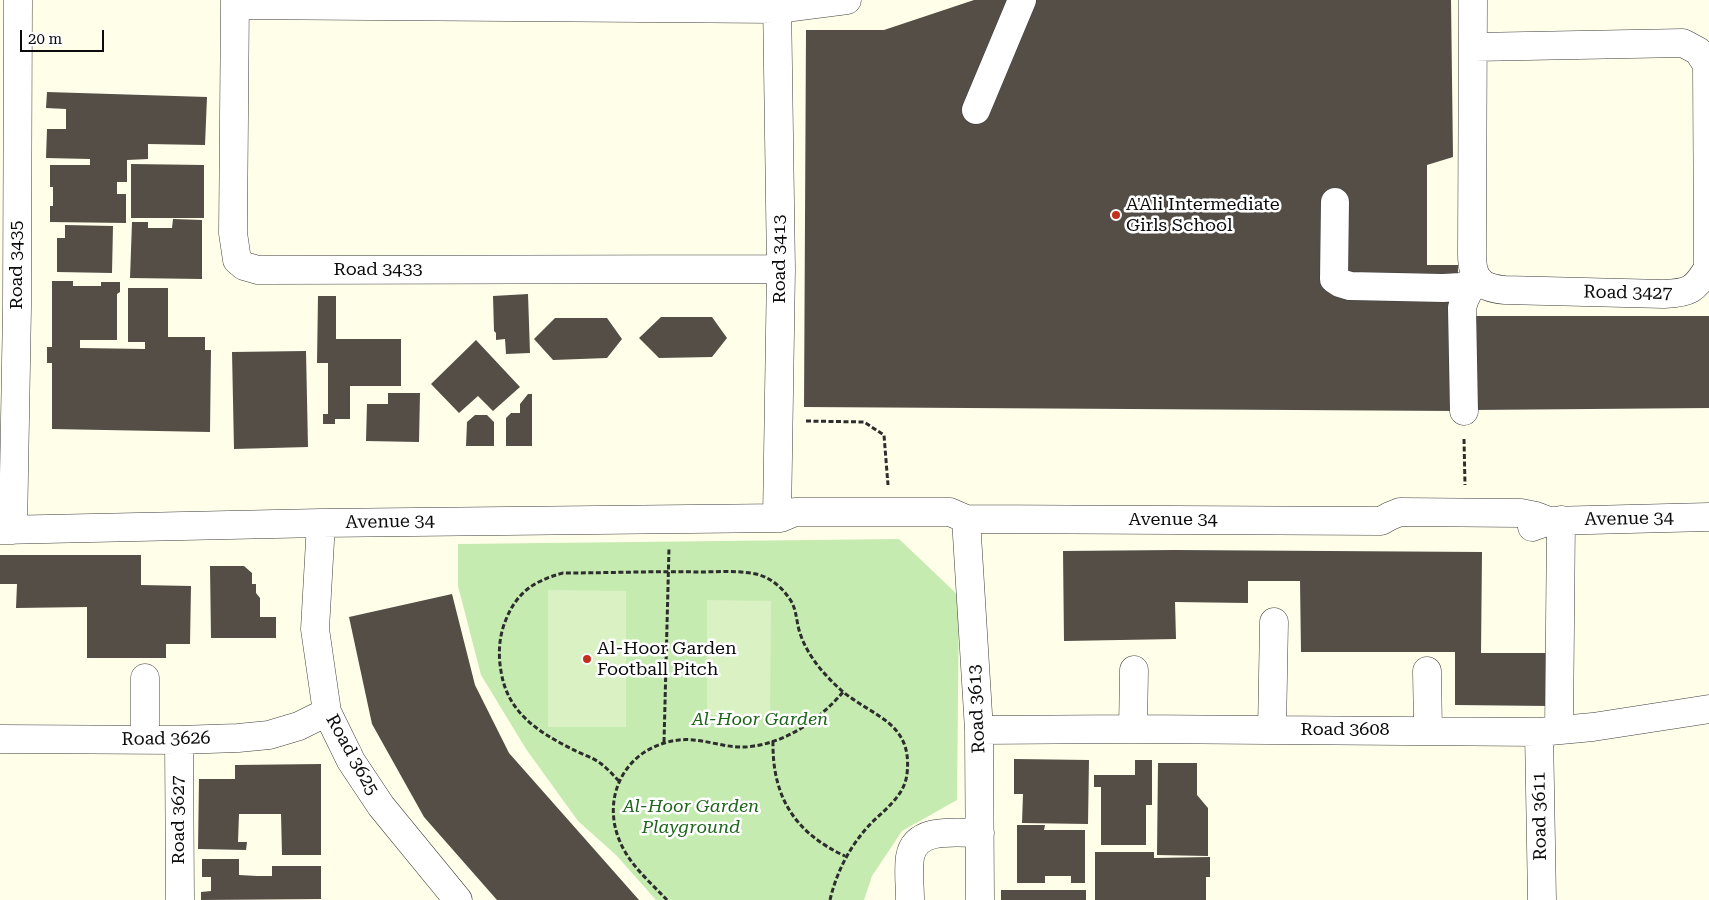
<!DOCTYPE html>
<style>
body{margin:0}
#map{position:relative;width:1709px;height:900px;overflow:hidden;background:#fffee9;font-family:"Roboto Serif",serif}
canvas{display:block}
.scale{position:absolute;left:20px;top:30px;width:84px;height:22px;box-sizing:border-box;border:2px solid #0b0b0b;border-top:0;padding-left:6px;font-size:15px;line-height:18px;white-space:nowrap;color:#0b0b0b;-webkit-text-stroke:4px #fff;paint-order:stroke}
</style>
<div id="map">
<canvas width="1709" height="900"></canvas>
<div class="scale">20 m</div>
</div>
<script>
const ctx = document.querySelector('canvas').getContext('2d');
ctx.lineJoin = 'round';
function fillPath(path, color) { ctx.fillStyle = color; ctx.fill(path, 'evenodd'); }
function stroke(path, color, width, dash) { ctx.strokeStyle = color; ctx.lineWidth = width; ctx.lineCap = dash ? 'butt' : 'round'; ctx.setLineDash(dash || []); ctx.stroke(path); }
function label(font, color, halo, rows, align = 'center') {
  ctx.font = font + ' "Roboto Serif",serif'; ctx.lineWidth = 5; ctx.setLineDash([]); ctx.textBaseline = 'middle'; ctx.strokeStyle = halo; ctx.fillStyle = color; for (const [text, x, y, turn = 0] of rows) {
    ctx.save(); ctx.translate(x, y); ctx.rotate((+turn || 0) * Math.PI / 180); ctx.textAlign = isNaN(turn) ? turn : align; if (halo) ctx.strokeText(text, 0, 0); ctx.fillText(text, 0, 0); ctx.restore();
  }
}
fillPath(new Path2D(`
 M899,539l60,57 -2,204 -55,31 -30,45 -8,24h-208l-40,-45 -38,-34 -52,-72 -45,-74 -23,-89v-42z`), '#c6ebb1');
fillPath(new Path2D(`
 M548,590l78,1v136h-78z
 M707,600l64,1 -1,114h-63z`), '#daf1c3');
fillPath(new Path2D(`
 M974,0h477l2,157 -26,8v100h31l-1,146 -653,-4 2,-377h78z
 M47,92l160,5 -2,48 -57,-1v15l-21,1v22h-10v12h9v29l-76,-1v-16h3v-19h-3v-22h40v-6l-44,-1 1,-29h19v-20l-20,-1z
 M131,164l73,1v53h-73z
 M173,219l29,1v59l-72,-1 2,-56h16v6h24z
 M65,225l48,1 -1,47 -55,-1v-34h8z
 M52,281h21v5h28v-4h19v10l-3,2v46h-37v8l65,1v-7h-17v-54h40v49h37v13h6l-1,82 -158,-3v-66h-5v-16h5z
 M528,294l2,59 -24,1 -1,-15 -9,1v-7l-2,-2 -1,-35z
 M318,296h18v43h65v47h-51v33h-15v5h-12v-10h5v-51h-11z
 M1472,316h237v92l-237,2z
 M661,317h51l15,21 -15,19 -53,1 -20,-20z
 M555,318h52l15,21 -15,19 -54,2 -19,-21z
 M476,340l44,47 -27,24 -15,-15 -19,17 -28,-29z
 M306,351l2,96 -74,2 -2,-97z
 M388,393h32l-1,49 -53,-1 1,-37h21z
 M528,394h4v52h-26v-28l5,-5h9v-9z
 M475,415h12l7,7v24h-28l1,-24z
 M1175,550l307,2 -1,101h69l-1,53 -94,-1v-53h-154l-1,-71h-52v22l-73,-1 1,37 -112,2 -1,-90z
 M0,555h141v30l50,1 -1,58h-24v14h-79v-51l-71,1 1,-24h-17z
 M210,566h34l8,7v11h4v9l4,5v19h16v21h-65z
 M452,594l23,91 34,68 130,147h-142l-73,-83 -52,-93 -23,-107z
 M1014,759l75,1 -1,64 -66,-1 1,-29h-9z
 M1135,760h17v45h-6v40h-45v-58h-7v-12h41z
 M1158,763h39v32l11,13v48l-51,-1z
 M321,764v91h-39l-1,-41h-42l-1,28h9l-1,8 -48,-1 1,-70h36v-14z
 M1017,825h28l-1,5h41v53h-14v-7h-26v7h-28z
 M1095,852h59v6l56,-1v20h-4v23h-111z
 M202,859h37v16l18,1v8v-8h15v-10h49v33l-120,1v-8l10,-1v-14h-9z
 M1001,890h85v10h-85z`), '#544e47');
const minor = new Path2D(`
 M235,0l-2,233 4,27 7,6 14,4 523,-1
 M1473,0l-1,254c0,25 8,34 33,36l159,4c25,-1 31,-4 44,-26l-1,-203 -9,-14 -15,-8 -209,4
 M235,5l542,4 70,-9
 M976,110l46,-110
 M1335,202l-1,77 6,4 10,3 93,2 18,-1 18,-7
 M1464,411l-2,-103c3,-12 7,-19 17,-28
 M777,518l4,-249 -4,-269
 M966,519l13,211 1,170
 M321,523l-6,106 12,83 24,49 30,45 77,94
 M1532,527l17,-6 160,-4
 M0,530l321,-7 460,-5 14,-6h155l16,7 415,2 9,-5 10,-4 121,1 15,3 13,5
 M13,530l4,-222 1,-308
 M1427,671l1,59
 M1133,729l1,-59
 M979,730l154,-1 406,3 54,-5 116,-18
 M1272,730l2,-108
 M1559,730l2,-210
 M1539,732l3,168
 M0,739l179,1 59,-2 31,-3 30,-9 28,-14
 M145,740v-62
 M179,740l1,160
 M910,900c0,-14 -2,-29 0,-43 5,-31 47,-24 70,-24`);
stroke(minor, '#3e3e3e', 29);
stroke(new Path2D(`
 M806,421l58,1 20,13 4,50
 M1464,439l1,46
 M773,741c-1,56 22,92 72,115
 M664,742l5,-194
 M619,781c-6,-6 -12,-13 -19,-18 -8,-6 -19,-9 -28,-14 -34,-17 -65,-37 -71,-78 -3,-16 -2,-34 4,-49 11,-29 28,-41 58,-49 45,0 91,-2 136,-1 19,0 38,-2 57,2 13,3 25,12 33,24 7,9 7,20 10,32 7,24 24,44 43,61 31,26 71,31 65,83 -3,25 -27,38 -42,56 -17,20 -29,44 -35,70
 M667,900c-16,-17 -36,-34 -46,-56 -22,-47 5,-98 58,-104 25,-3 49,11 75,6 35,-5 67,-28 89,-54`), '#2d2d2d', 3, [5, 2.5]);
stroke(minor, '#fff', 28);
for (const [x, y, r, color] of [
 [1116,215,5,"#c12f1d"],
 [587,659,5,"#c12f1d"]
]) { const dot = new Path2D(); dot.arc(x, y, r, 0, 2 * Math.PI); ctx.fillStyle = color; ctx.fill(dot); stroke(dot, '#fff', 2); }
label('18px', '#0b0b0b', '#fff', [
 ["A'Ali Intermediate",1126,205],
 ["Girls School",1126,226],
 ["Al-Hoor Garden",597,649],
 ["Football Pitch",597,670]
], 'left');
label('18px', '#0b0b0b', '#fff', [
 ["Road 3413",780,259,-90],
 ["Road 3435",17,265,-90],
 ["Road 3433",378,270],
 ["Road 3427",1628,293,1],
 ["Avenue 34",1629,519,-1],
 ["Avenue 34",1173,520],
 ["Avenue 34",390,522,-1],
 ["Road 3613",977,709,-93],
 ["Road 3608",1345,730],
 ["Road 3626",166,739,-1],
 ["Road 3625",352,755,61],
 ["Road 3611",1540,816,-91],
 ["Road 3627",179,820,-90]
]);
label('italic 18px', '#1d6519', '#fff', [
 ["Al-Hoor Garden",760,720],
 ["Al-Hoor Garden",691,807],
 ["Playground",691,828]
]);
</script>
